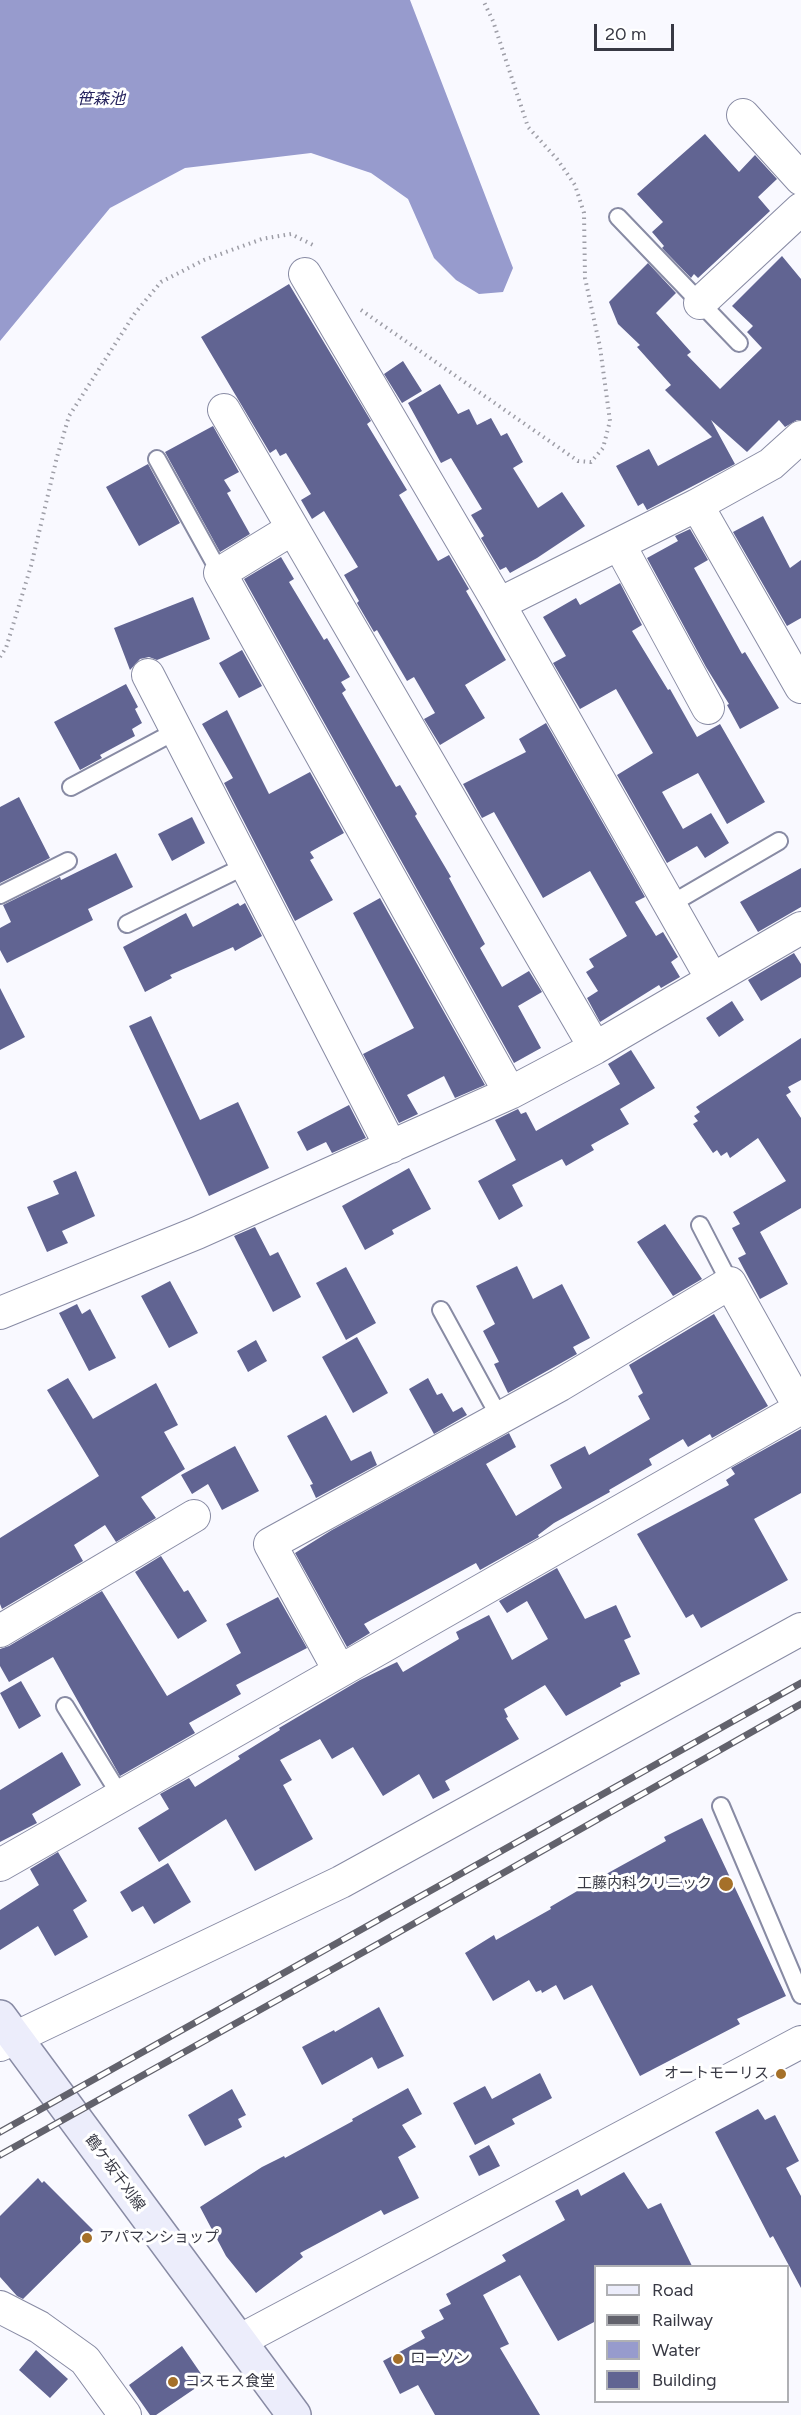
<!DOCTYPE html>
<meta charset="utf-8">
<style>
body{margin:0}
#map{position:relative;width:801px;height:2415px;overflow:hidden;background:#f9f9ff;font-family:Figtree,sans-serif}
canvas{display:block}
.legend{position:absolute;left:594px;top:2265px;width:195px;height:138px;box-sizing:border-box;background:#fff;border:2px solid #afb0b4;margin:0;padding:8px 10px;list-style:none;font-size:18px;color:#383944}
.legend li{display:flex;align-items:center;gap:12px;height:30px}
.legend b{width:30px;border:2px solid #afb0b4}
.scale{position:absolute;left:594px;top:24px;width:80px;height:27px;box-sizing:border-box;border:3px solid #383944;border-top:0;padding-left:8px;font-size:18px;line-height:21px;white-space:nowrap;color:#383944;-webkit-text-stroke:4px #fff;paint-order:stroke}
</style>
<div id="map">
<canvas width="801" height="2415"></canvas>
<ul class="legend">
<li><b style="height:8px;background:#ecedfb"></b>Road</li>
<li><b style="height:8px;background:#62626c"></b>Railway</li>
<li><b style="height:16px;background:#979bcd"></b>Water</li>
<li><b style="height:16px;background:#616492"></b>Building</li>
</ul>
<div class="scale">20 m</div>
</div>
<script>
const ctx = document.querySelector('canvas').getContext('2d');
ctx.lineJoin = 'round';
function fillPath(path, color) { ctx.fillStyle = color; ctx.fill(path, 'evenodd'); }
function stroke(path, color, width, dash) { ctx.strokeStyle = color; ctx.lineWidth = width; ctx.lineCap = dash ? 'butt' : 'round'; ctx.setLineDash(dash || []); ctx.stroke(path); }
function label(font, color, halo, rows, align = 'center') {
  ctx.font = font + ' Figtree,"Noto Sans JP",sans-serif'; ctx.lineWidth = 6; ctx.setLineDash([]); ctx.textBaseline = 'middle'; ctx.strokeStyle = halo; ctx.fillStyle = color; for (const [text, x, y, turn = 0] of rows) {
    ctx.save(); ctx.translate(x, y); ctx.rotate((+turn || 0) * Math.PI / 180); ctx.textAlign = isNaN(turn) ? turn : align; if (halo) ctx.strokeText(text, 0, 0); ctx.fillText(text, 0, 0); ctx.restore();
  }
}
fillPath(new Path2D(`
 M0,0h410l103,268 -10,24 -24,2 -23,-14 -22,-22 -26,-59 -37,-26 -60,-20 -126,15 -75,40 -110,133z`), '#979bcd');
fillPath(new Path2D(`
 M705,134l34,38 16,-17 22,24 -19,18 12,14 -72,67 -4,-4 -3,4 -29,-30 2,-2 -12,-14 11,-10 -26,-28z
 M782,256l19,23v141h-4l-12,7 -6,-7 -32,32 -36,-32 24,44 -88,46 -4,-7 -5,3 -22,-40 33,-17 9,17 54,-29 -47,-47 6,-5 -34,-38 3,-2 -22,-21 -9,-22 39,-39 28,30 -20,20 35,39 -4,3 33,34 42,-41 -15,-16 6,-6 -21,-20z
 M289,284l82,137 -4,3 40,66 -8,5 39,66 11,-6 20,34 -3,2 40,69 -41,25 20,33 -45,27 -16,-26 11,-6 -21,-36 -7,4 -30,-51 -3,2 -17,-29 2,-2 -15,-26 14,-8 -34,-56 -12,8 -11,-19 10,-6 -25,-41 -6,3 -4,-7 -6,4 -69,-116z
 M403,361l19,30 -20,12 -18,-29z
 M440,384l18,30 11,-5 8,16 14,-7 10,18 6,-3 16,29 -10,6 25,40 24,-16 23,34 -48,32 -27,15 -4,-6 -6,3 -19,-32 3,-2 -13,-21 11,-6 -31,-51 -10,5 -33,-60z
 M213,426l26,46 -15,8 7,11 -4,2 23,41 -30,18 -55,-100z
 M148,464l32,59 -41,23 -33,-59z
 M763,516l27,52 11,-8v58l-14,8 -54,-94z
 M690,529l18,31 -14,8 48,86 3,-2 34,56 -39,21 -13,-24 2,-1 -23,-37 -59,-109 31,-17 -3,-5z
 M281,557l13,22 -5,3 35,58 3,-2 23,39 -9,5 5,8 -4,3 54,94 4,-2 17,29 -2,2 36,61 -2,1 36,66 -5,4 22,39 27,-16 13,21 -24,14 23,42 -27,15 -270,-484z
 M620,583l22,42 -10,6 36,59 2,-1 27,48 23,-13 45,78 -38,22 -29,-51 -36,19 21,37 28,-16 18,30 -24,15 -8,-12 -30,17 -50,-88 36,-22 -37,-64 -36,20 -27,-46 13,-7 -23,-39 33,-19 4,7z
 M193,597l17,42 -53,21 -8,-3 -9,2 -10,11 -16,-42z
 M242,650l20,36 -23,12 -20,-35z
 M126,684l12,23 -3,2 7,14 -10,6 3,7 -35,19 2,3 -22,12 -26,-48z
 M227,710l42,84 41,-22 34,61 -34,19 4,6 -4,2 23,40 -38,21 -71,-138 9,-5 -31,-54z
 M546,723l99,174 -10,5 21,34 7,-4 15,25 -7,5 9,15 -19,11 -2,-3 -59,37 -13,-24 11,-7 -12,-19 8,-5 -5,-8 38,-23 -21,-37 -16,-28 -47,27 -49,-86 -12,6 -19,-34 63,-32 -7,-13z
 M19,797l31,61 -50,25v-76z
 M192,817l13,26 -33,18 -14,-27z
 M116,853l17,34 -45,22 5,11 -86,43 -7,-13v-22l11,-6 -8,-17 57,-28 1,3z
 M801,868v39l-43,25 -18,-30z
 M380,898l105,187 -30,13 -11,-22 -37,19 11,19 -19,9 -36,-69 51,-26 -61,-115z
 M238,903l2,3 5,-3 17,33 -27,15 -2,-4 -63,28 2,3 -27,14 -22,-45 63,-34 7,14z
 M794,953l7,11v13l-40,24 -13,-21z
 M0,988l25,49 -25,13z
 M732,1001l12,19 -25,17 -13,-19z
 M151,1016l49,104 38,-18 31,66 -60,28 -80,-170z
 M801,1038v42l-13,7 3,5 -5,3 15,23v90l-41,24 28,52 -28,15 -22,-41 8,-4 -14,-26 8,-4 -7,-12 53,-31 -28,-43 -28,20 -3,-6 -6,4 -4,-6 -4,3 -20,-29 5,-3 -4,-5 6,-4 -4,-5z
 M631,1050l24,38 -35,21 9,15 -38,21 3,5 -28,16 -4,-7 -50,26 11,21 -24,14 -21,-39 38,-21 -21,-40 23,-11 3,5 5,-2 10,19 84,-47 -12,-20z
 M349,1105l17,33 -34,15 -6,-11 -19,9 -10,-19z
 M409,1168l22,41 -39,21 2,4 -29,16 -23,-44z
 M76,1171l19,45 -33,15 6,12 -21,9 -20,-45 32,-13 -6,-13z
 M665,1224l37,55 -29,17 -36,-54z
 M255,1227l15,29 8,-4 23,45 -28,15 -39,-76z
 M517,1266l16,33 29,-15 28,54 -17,9 4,7 -69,39 -14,-29 5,-2 -16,-31 12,-7 -19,-38z
 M346,1267l30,56 -30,17 -30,-57z
 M170,1281l28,52 -29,15 -28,-52z
 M77,1304l5,10 8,-5 26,49 -27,13 -30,-58z
 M714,1314l54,92 -56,32 -2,-4 -22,13 -5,-8 -34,20 3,6 -43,25 1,2 -56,31 -16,12 1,2 -59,33 -4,-7 -112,61 6,9 -23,14 -52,-94 37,-23 177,-97 7,14 -30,17 30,52 46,-28 -12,-23 35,-19 4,9 61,-36 -12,-23 5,-3 -14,-28z
 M357,1337l31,56 -35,20 -31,-56z
 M256,1340l11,21 -19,11 -11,-21z
 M68,1378l25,41 63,-36 22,42 -14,7 21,37 -44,28 15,21 -40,24 -11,-17 -31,20 9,16 -81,48 -2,-5v-66l99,-62 -52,-86z
 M428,1378l9,17 5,-2 11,19 9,-5 5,8 -33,19 -25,-45z
 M326,1415l25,46 20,-10 6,14 -61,33 -6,-13 3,-1 -26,-48z
 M801,1429v64l-47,26 34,61 -87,48 -8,-14 -7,4 -49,-84 92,-49 -3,-5 9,-6 -4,-6z
 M235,1446l24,45 -37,19 -14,-26 -16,10 -11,-19z
 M161,1556l23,36 4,-2 19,31 -29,18 -43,-67z
 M557,1568l28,51 31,-14 15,32 -7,3 16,34 -20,9 1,3 -55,30 -21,-31 -41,24 4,8 -2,1 13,21 -74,42 5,9 -17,9 -14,-25 -36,22 -30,-49 -21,12 -12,-20 -40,21 12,20 -9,5 30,54 -58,32 -29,-52 -67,43 -21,-34 31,-19 -9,-15 29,-16 6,9 45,-28 -2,-3 42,-26 -1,-2 81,-48 37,-18 6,10 56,-33 -3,-7 33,-17 23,45 36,-21 -21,-38 -20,12 -8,-12z
 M102,1591l65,105 74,-43 -15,-29 52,-27 29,51 -71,37 5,9 -52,29 6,10 -75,43 -67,-119 -44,25 -9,-16v-17l9,-3z
 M21,1681l20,35 -22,13 -19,-36z
 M62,1752l19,33 -49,29 5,9 -37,19v-52z
 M702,1818l84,178 -49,23 3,5 -100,52 -48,-91 -28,15 -8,-15 -14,8 -1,-3 -5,2 -7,-12 -36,21 -28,-48 29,-18 2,5 55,-31 -1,-2 58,-34 58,-32 -2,-4z
 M58,1852l29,49 -14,9 15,27 -33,19 -17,-30 -38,24v-40l39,-25 -9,-16z
 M168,1863l23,39 -37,22 -11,-18 -11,6 -12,-20z
 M379,2007l25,49 -26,13 -6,-12 -50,28 -20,-38 32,-17 1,2z
 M540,2073l12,25 -40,21 3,5 -40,21 -22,-42 32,-17 7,13z
 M408,2088l14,26 -20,11 14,22 -18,10 21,41 -35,17 -3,-5 -81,43 3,4 -47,36 -30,-37 -26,-49 62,-40 22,-11 1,2 68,-37 -1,-2z
 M232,2089l14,26 -8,4 4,8 -37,19 -17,-31z
 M758,2109l7,11 10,-5 24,46 -13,7 15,28v92l-28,-52 -3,2 -55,-106z
 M489,2145l11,21 -21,10 -10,-20z
 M624,2172l24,37 13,-6 31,63h-96v55l-38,20 -38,-66 -37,20 26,49 -9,4 40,67h-105l-17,-30 -18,9 -17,-33 42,-23 -4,-7 23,-12 -5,-9 12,-6 -5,-10 60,-33 -4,-6 63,-35 -10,-19 23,-12 3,7z
 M38,2178l4,5 2,-2 49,49 -70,69 -6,-3 -17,-19v-61z
 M182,2346l24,35 -50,34h-6l-21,-30z
 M36,2350l32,29 -18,19 -31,-28z`), '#616492');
const service = new Path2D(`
 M618,217l121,126
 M157,459l63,114
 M71,787l105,-56
 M0,895l68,-34
 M671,904l108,-63
 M127,924l120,-59
 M700,1225l30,58
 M441,1310l59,108
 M65,1706l55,89
 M721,1806l80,189`);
const minor = new Path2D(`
 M743,115l58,64
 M305,274l194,330
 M700,303l101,-94
 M224,410l371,638
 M697,505l104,182
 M292,529l-72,44 290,520
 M619,544l89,164
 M148,675l243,472
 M712,979l-213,-375 198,-99 74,-41 30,-27
 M0,1313l197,-80 313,-140 85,-45 206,-120
 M0,1631l194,-115
 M339,1670l-69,-126 290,-159 170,-102 70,125
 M0,1865l801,-457
 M0,2045l341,-163 460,-253
 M0,2307l39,20 46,33 40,55
 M239,2341l562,-299`);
const secondary = new Path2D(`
 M0,2017l294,398`);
stroke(service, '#888ba4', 20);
stroke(minor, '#888ba4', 34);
stroke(secondary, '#888ba4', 36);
stroke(new Path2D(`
 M361,310l217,151 13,1 12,-14 7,-27 -10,-74 -15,-69 -1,-65 -9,-28 -18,-26 -29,-32 -35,-106 -10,-21
 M0,657l6,-9 25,-82 26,-109 12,-41 66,-103 26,-31 43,-22 58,-21 29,-5 22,11`), '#9e9ea7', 4, [1.5, 4.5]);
stroke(service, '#fff', 16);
stroke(minor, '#fff', 32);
stroke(secondary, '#ecedfb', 33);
const rail = new Path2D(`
 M0,2132l801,-449
 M0,2155l385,-215 416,-236`);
stroke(rail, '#62626c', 7);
stroke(rail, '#fff', 4.5, [14]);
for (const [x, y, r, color] of [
 [726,1884,8,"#a57029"],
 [781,2074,6,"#a57029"],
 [87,2238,6,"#a57029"],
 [398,2359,6,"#a57029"],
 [173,2382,6,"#a57029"]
]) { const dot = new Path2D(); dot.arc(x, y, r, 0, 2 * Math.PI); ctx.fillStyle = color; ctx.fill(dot); stroke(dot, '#fff', 2); }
label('15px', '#383944', '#fff', [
 ["工藤内科クリニック",712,1884,"right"],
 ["オートモーリス",769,2074,"right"],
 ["アパマンショップ",99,2238],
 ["ローソン",410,2359],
 ["コスモス食堂",185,2382]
], 'left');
label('15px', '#383944', '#fff', [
 ["鶴ケ坂千刈線",115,2173,54]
]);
label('italic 16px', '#25225d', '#fff', [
 ["笹森池",101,99]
]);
</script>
